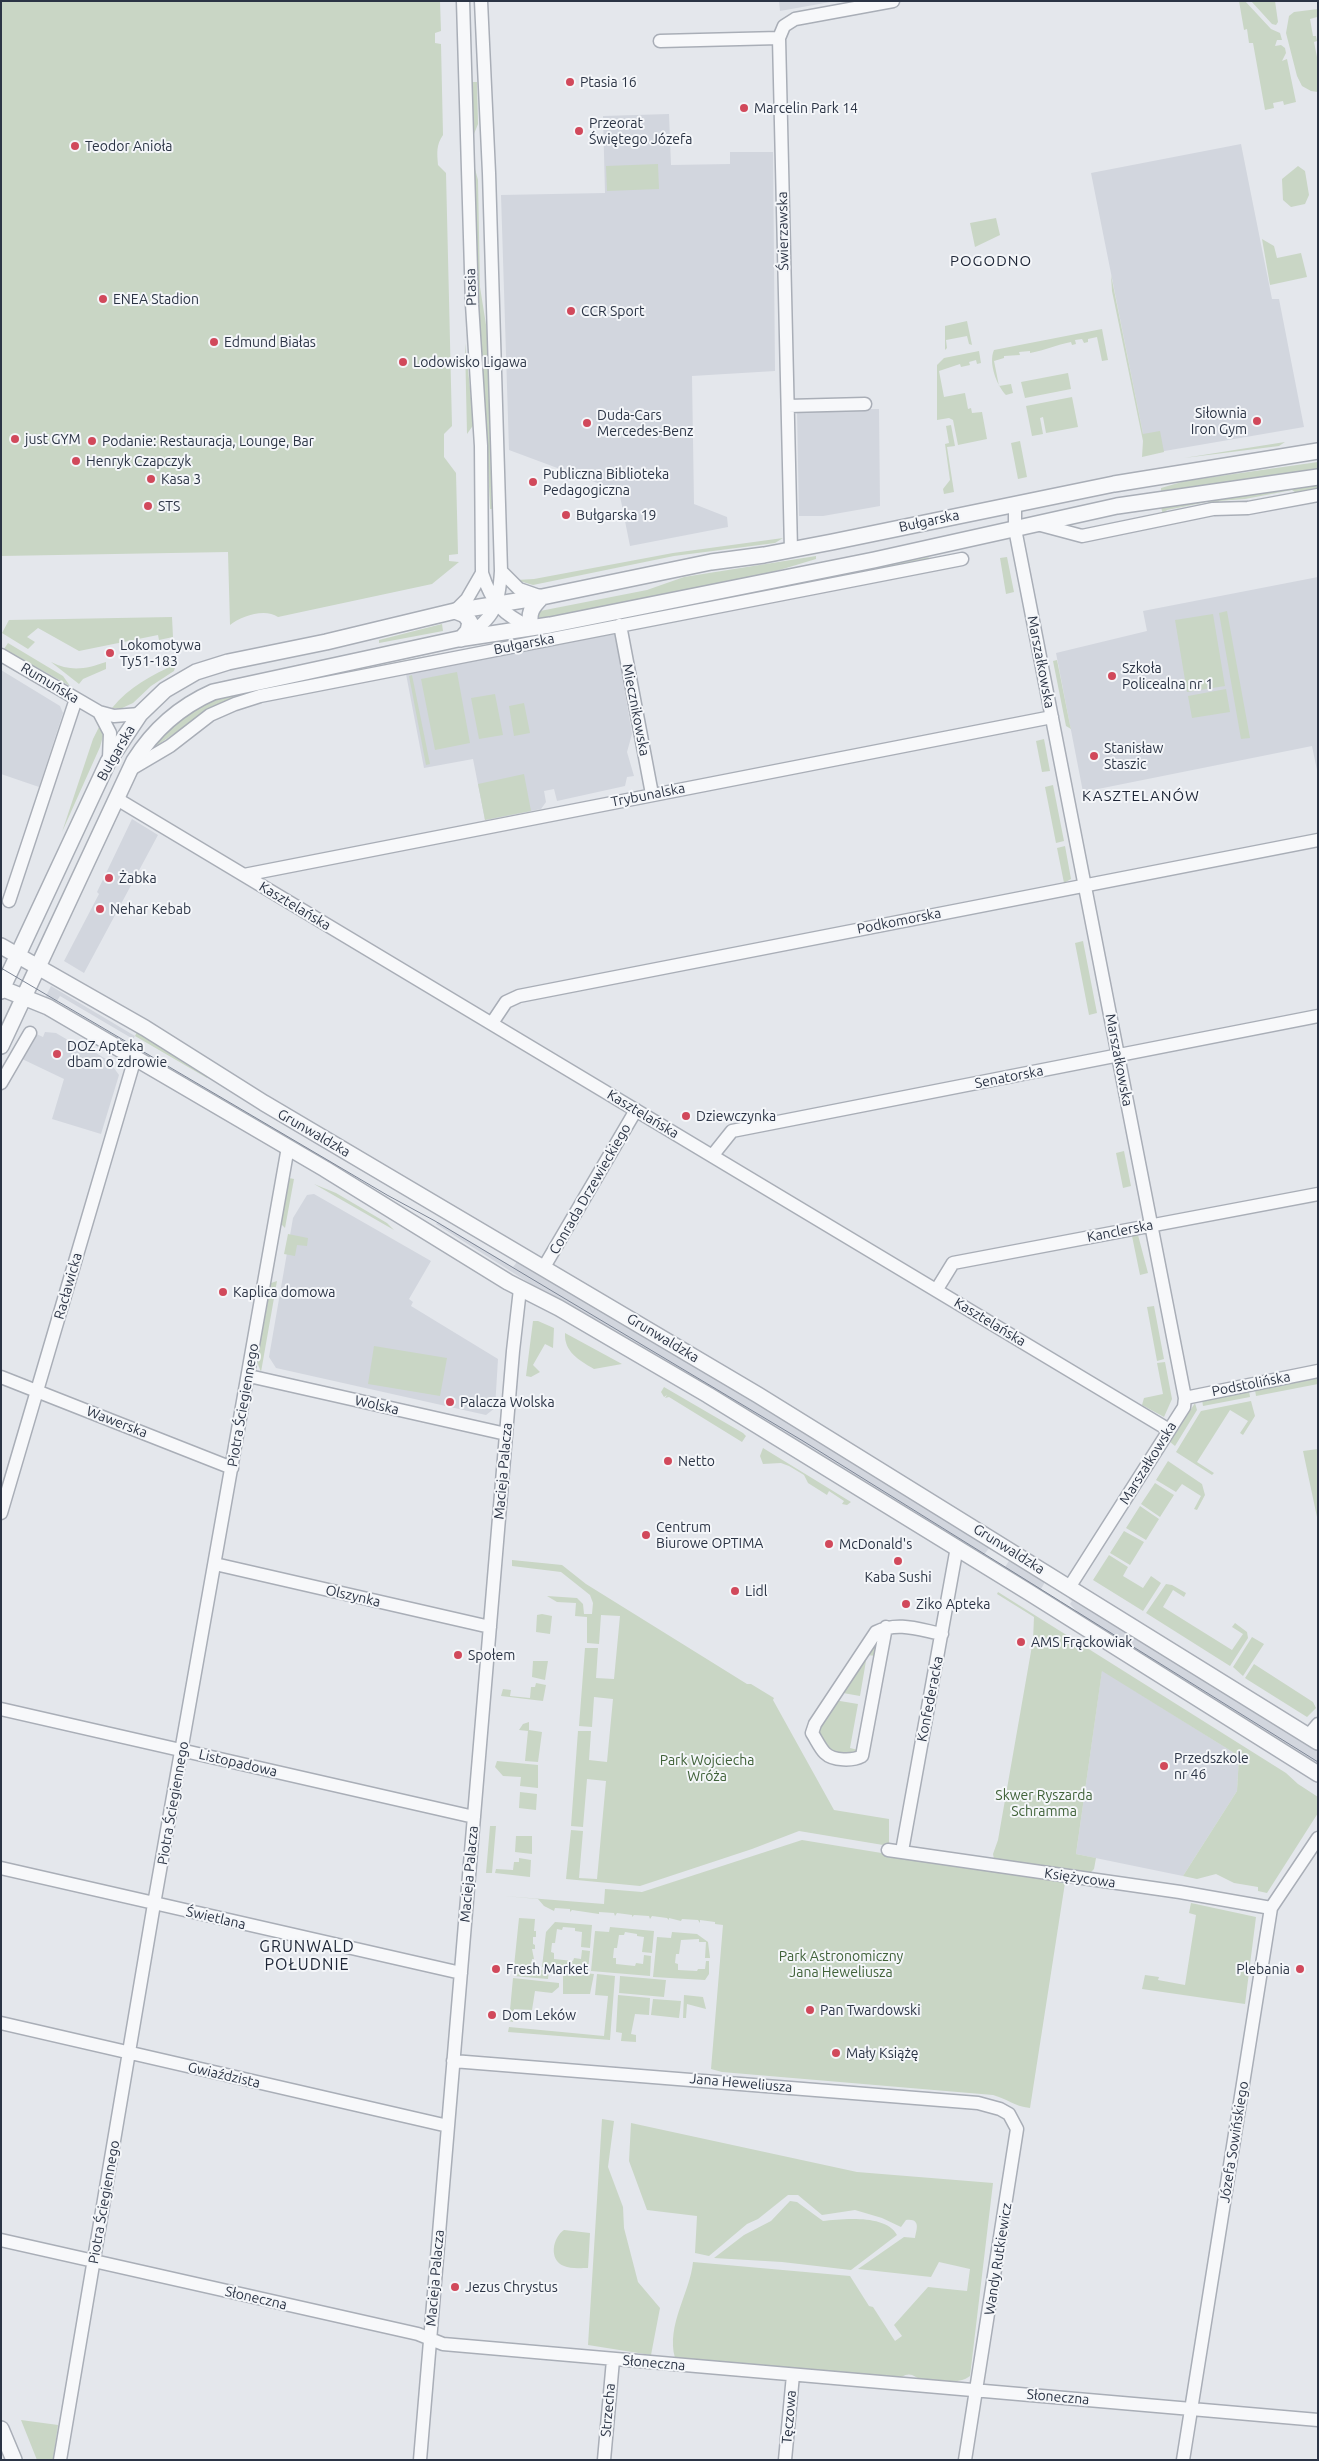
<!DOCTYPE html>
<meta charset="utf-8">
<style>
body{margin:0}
#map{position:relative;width:1319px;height:2461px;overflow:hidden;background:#e4e7ec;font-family:Ubuntu,sans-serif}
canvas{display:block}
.frame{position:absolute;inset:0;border:2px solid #2b3445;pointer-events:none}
</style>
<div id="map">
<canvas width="1319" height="2461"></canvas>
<div class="frame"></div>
</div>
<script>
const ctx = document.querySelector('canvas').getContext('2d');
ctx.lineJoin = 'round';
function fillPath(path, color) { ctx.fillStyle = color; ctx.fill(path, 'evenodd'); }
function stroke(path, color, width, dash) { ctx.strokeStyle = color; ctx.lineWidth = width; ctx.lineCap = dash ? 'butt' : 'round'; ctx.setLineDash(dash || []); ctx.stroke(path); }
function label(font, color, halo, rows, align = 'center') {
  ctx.font = font + ' Ubuntu,sans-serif'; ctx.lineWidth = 4; ctx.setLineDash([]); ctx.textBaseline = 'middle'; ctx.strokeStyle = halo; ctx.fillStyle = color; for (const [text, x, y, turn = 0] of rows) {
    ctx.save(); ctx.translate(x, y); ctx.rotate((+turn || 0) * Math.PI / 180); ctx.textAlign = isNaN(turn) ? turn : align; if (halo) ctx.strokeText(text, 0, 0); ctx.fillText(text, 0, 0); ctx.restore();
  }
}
fillPath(new Path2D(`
 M779,1h57l-56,10z
 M669,114l2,51 59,-1v-12h43l2,219 -83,5 2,128 33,13 1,10 -98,19 -11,-55 -110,-41 -8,-255 104,-2 -2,-77z
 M1241,144l31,155h7l25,128 -157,27 -56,-281z
 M879,409l1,97 -57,10h-24l-2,-106z
 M1318,577v198l-6,-29 -229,46 -27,-139 91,-22 -4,-20z
 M615,633l17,101 -5,18 7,24 -7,1 -2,9 -68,15 -3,-12 -10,2 2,11 -5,7 -56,11 -12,-61 -49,9 -18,-94z
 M1,670l59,36 3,7 -24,74 -38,-13z
 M132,819l26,16 -74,138 -20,-12 35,-67 -2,-2z
 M51,986l84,50 -2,3 -73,-43 -5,8 -10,-6z
 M32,1032l11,5 2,-5 11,1 22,13 10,2 21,13 10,14 -18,59 -49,-15 12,-40 -44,-21z
 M314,1194l117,67 -22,38 4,3 -2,4 87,53 -3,49 -9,7 -210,-47 -7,-11 24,-139 14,-23z
 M438,1222l75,45 4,-5 207,119 266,166 -7,9 -225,-138 -216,-127 -106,-67z
 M1010,1559l36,21 -6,11 -36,-22z
 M1070,1596l248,153v17l-235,-148 -13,-14 2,-3 -3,-2z
 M1102,1670l137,86 -2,35 -54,85 -107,-22z`), '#d2d6de');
fillPath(new Path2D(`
 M1,1h439l1,30 -6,2v10l6,1 2,91c-7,10 -6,18 -5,30l8,8 6,253 -8,8v23l12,16 2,81 -9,1v6l10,1 -27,22 -154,33c-13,-9 -37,-1 -48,8l-2,-73 -227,4z
 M1239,1h6l26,28 9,4 2,7h-5l-2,6 6,-1 4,3 1,5 -4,8 5,-2 9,43 -12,3 -1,-4 -10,2 1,5 -9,2 -12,-67h-4l-2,-14 -3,1z
 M1251,1h24l3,21 -2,3 -4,-1z
 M1318,9l-1,8 -7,2 3,17h3l1,5 -3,1 4,20v30l-7,-1 -9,-5 -5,-10 -11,-43 3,-17 5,-4z
 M471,82h6l1,42 -4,10z
 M658,164l1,25 -52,2 -1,-25z
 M1298,166l7,5 4,24 -4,9 -14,3 -8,-7 -1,-21z
 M475,169l3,11 2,107 7,44 5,178h-2c-3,-87 -12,-176 -14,-263 0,-20 -5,-59 -1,-77z
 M996,218l4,17 -25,12 -5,-24z
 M1262,239l12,7 3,12 24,-5 6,24 -37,8z
 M1111,275l32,159 17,-3 4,21 -22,5 1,-16 -31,-150z
 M967,321l5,24 -3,-1 -2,-8 -21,4 1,8 -2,2v-24z
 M1102,329l6,31 -6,1 -5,-24 -9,2v3l-4,1 -2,-4 -7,1 1,4 -4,1 -1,-3c-15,3 -25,8 -41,11v-2l-11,1 1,3 -16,1v2l-10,3 5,25 12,-2 2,9 -7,2c-9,-9 -18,-32 -12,-45z
 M465,343l9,81 -7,10z
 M979,351l2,12 -4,1 -1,-4 -7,2 1,3 -9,2 -1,-3 -21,7 5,26 21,-4 3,16 3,-1 1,5 10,-1 5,27 -29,6 -5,-25 -4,-2 -12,2v-55l7,-7z
 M1068,373l3,16 -46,9 -4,-16z
 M1072,397l6,30 -32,6 -3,-16 -3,1 3,16 -11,2 -6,-30z
 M951,425l4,21 -8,1 7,45 -10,2 -1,-5 7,-9 -5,-36 4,-1 -3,-17z
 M1020,441l7,36 -9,2 -7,-36z
 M1285,442l-6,4 -95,12z
 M1318,462v7l-157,22v-3l24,-7z
 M1318,484v5l-22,4 -4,-3 -47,9 -26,2 -2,4h-5l-5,-3 -40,8 -4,5 -2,-8z
 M783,538l-8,5 -101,13 -141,29 -17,-5 18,-1 139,-26z
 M816,556v3l-53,16 -222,44 -5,-4 4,-4 107,-21 37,-13z
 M929,557l-2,3 -464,89z
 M1007,557l7,35 -8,2 -6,-36z
 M1227,611l23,127 -9,1 -22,-126z
 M1213,614l12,72 -38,6 -12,-72z
 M172,617l1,20 -14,3 -1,-5 -79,16 -41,-23 -11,9 8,5 -7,7 -26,-16 7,-13z
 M442,624l1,7 -64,12v-3z
 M8,643l55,33 7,10 -66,-37z
 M447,652l-212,45 -23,11 -62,42c19,-25 43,-41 72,-53z
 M1057,660l13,65 1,4 -5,-3 -13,-65z
 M51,662c20,10 35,7 55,0v7l-23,10 -4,5z
 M176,664l-2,7 -23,15 -18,17 -13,6 -8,-1c17,-21 40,-33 64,-44z
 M457,672l13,71 -35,7 -14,-71z
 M412,675l18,89 -4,1 -17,-89z
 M1226,689l4,23 -38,6 -4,-22z
 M495,694l8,41 -24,4 -8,-41z
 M524,703l6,30 -16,3 -5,-30z
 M100,725l3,11 -3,11 -38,85 31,-93z
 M1044,739l6,32 -8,1 -6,-31z
 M524,774l7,37 -46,9 -7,-36z
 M1053,785l11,56 -8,2 -11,-56z
 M1065,846l6,33 -7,4 -7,-35z
 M1083,941l14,72 -8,2 -14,-72z
 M137,1032l70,45v1l-72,-42z
 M1124,1151l7,35 -8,2 -7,-35z
 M289,1178l5,1 -9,49 -4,-4z
 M314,1184l22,9 51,30 7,7z
 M288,1234l20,4 -1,8 -10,-1 -2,11 -11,-2z
 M1138,1235l10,38 -8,2 -8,-39z
 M277,1281l-16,91 -4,-10 14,-79z
 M1154,1306l10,53 -7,2 -10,-54z
 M533,1321h5l16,7 -1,20 -8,-4 -12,21 7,7 -9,5 -5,-1z
 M565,1333l57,31 -28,5c-15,-9 -30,-17 -29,-36z
 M374,1346l73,12 -7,38 -72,-12z
 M1165,1362l7,37 -8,18 -22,-12 2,-7 19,-4 -6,-31z
 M1318,1378v6l-62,12 -1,-6z
 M664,1387l79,46 3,3 -4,6 -73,-45 -4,1 2,-3 -3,2 -3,-5z
 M1249,1391l1,6 -47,9 -1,-6z
 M1251,1401l4,15 -12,19 -3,-2 8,-12 -18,-11 -33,52 17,11 -2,2 -36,-23 25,-41z
 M1195,1403l2,7 -22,36 -5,-4z
 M763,1448l88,54 -4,3 -5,-1 2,-3 -15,-10 -2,4 -19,-12 -4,-8 -15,-9 -8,-3 -18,1 -3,-8z
 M1318,1449v68h-1l-14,-66z
 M1168,1461l34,23 3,11 -8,15 -3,-1 7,-13 -19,-12 -6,8 -20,-12z
 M1155,1483l19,12 -14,22 -19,-13z
 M1140,1506l19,13 -13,21 -20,-12z
 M1124,1531l20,11 -14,23 -20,-12z
 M1109,1555l19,12 -5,9 20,12 8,-12 10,7 -18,28 -50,-31z
 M512,1560l50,5 24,19 161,100h4l23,14 -1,2 61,110 55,9v27l-90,-15 -47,18 -112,37 -74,-7 5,-49 12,1 -4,47 18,1 9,-98 -19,-2 -4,48 -12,-1 7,-95h13l-2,29 18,2 6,-63 -19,-2 -2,30 -13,-1 6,-78h13l-2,30 18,1 6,-63 -19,-1 -2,29 -12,-1v-26l-12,-1 1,-13 -19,-1 -10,-6 30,2 6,6 1,10h8l1,-11 -3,-8 -29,-23 -49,-6z
 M1166,1584l6,1 14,8 -2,4 -11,-7 -10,17 69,43 11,-16 -11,-7 3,-4 12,9 1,6 -18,28 -84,-53z
 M998,1592l288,181 12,11 20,13v16l-51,80 -9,-2v-4l-24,-4 -18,-9 -19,5 -14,-3 54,-85 2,-35 -137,-85 -26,183 20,4 -2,11 -5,5 -95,-15 -1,-5 5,-14 35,-200 1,-23 -37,-23z
 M542,1614l10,2 -2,18 -14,-2 1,-17z
 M1252,1637l12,7 -21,32 -10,-9z
 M874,1639l4,3 -2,14 -9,-1 -7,41 -17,-3 -2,-5z
 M533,1661h15l-3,19 -13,-3z
 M1254,1664l59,38 3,6 -9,9 -59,-37 -3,-2z
 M536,1683l10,2 -3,16 -42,-5 2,-7 8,1 -1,6 20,2 1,-11h4z
 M834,1700l24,4 -8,44 8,2 -3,5 -22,-1 -18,-25z
 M529,1722v8l13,2 -4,30 -13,-1 3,-30 -9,-1 4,-6z
 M497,1761l41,4v23l-18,-2 1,-9 -18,-1 -8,-9z
 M520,1792l17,2 -1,16 -17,-2z
 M490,1826h6l-4,47h-6z
 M516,1836h16v18l-17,-2z
 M802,1840l263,43 -35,225c-17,-2 -22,-9 -37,-13l-271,-23 -11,-3 12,-144 -8,-1v-2l-15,-2v3l-2,-3 -16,-1 -1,2 -12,-3v2l-2,-2 -15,-2 -2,3 -1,-3 -15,-1 -2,2v-2l-15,-2 -2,3 -1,-3 -15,-1v2l-27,-4 -2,2v-3l-15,-1 -1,3 -10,-5 -6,-7 -34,-3 100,8 1,-15 37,3z
 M519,1858l12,2 -1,17 -35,-4 1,-4 17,1 1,-8h5z
 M1191,1903l65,14 -11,87 -103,-15 3,-14 14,2 -1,3 27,5 11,-70 -7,-2z
 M519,1918l16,1 -1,12h2v6h-3v7l2,1v4h-3l2,10h-2l-1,11h18l-1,9 -35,-3z
 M555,1922l37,3 -2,23 -9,-1 1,-15 -7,-1v-3l-12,-1 -1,3 -5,-1 -2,14h-3l-1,9 3,1v6l19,2 1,-3 7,1 1,-9 8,1 -2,20 -46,-4 4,-35z
 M610,1927l44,4 -2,22 -10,-1 2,-15 -7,-1v-2l-12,-2 -1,3h-5l-2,13h-3l-1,10h3v6l19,2 1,-3 7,1 1,-9 7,1 -1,20 -59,-5 4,-40 14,1z
 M672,1932l25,2 11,8 2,16h-5l1,-16h-7v-3l-18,1 -2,14h-3l-1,9 3,1v6l19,1 1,-2h7l1,-8h3v13l-4,6 -52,-3 4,-40 14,1z
 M563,1971l31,3 -4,20h-27z
 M597,1974l18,2 -5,64 -102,-8 1,-5 95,9 4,-40 -13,-1z
 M620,1976l46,4 -2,17 -45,-4z
 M513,1978l46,5v4l-7,6 -17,-2 -3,19 -18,-1 -1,13 -4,-1z
 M618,1995l32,3 -1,17 -14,-1 -4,20 5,1v7l-15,-1 1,-8 -6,-1z
 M684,1995l19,2 3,12 -19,-5 -1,14h-3z
 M653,1999l28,2 -2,17 -28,-3z
 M602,2119l12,2 -6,46 15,40 1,21 14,54 22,26 -9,47 -63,-10z
 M631,2123l226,49 136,11 -23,193c-9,8 -36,7 -47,4 -10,-3 -11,-9 -22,-3l-226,-19c-9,-33 15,-65 18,-96l157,14 19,30 4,1 22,34 7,-5 -8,-11 34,-38 39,4 3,-22 -31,-7 -8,15 -73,-8 46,-32 11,1c1,-7 7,-20 -9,-18l-5,7 -19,-9 -27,-8 -33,5 -24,-20h-10l-30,24 -11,5 -38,32 -14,-3 2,-37 -50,-6 -18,-49z
 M790,2201l7,1 26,19c19,-2 63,-7 74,14l-46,35 -69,-8 -68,-4 30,-23 27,-14z
 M564,2230l26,3 -2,35c-7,0 -18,1 -24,-2 -16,-6 -11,-29 0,-36z
 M21,2420l37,5 -5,35h-16z`), '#c9d6c5');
const minor = new Path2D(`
 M463,1l9,303 9,142 1,127c10,31 21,41 49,55
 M660,41l119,-3
 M788,406l77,-2
 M1015,504v25l170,869 -1,9 -114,179
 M1037,524l45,12 131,-27 35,-1 70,-13
 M791,550l-12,-512 5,-12 11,-7 98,-18
 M501,571l18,18 23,8
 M455,611l12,-12 15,-26
 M620,625l32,169
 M465,636c30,-17 34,-32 36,-65l-12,-398 -8,-172
 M1,655l98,57 15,4 26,-2
 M99,712l11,21 -1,26
 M131,769l39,-23 40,-31 25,-11 25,-8 702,-137
 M117,799l1052,631
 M244,875l808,-158
 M9,901l67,-202
 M492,1023l14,-21 13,-6 799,-156
 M1,1083l29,-50
 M712,1156l20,-25 586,-115
 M544,1267l92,-157
 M937,1289l16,-26 365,-69
 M249,1376l257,58
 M1,1377l231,91
 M1185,1398l133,-27
 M1,1513l134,-455
 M215,1564l275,63
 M886,1627l-24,129c-9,5 -29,5 -37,-3 -5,-5 -9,-14 -13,-20l3,-9 61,-92c22,-11 44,-2 66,2
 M1,1709l473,108
 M1308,1736l10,-12
 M888,1850l292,42 91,16
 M902,1851l55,-304
 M1,1868l460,105
 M1,2023l447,103
 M453,2061l525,42 22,6 9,5 8,15 -52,331
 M1,2240l417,94 25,10 875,76
 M60,2460l94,-556 134,-757
 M420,2460l93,-1109 7,-62
 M604,2460l9,-100
 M785,2460l8,-85
 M1183,2460l88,-552 47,-70`);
const tertiary = new Path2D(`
 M455,611l10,4 5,7 -2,9 -7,8
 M531,628c-3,-15 0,-20 11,-31
 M1,946l144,82 119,75 494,292 560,347
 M1,988l47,19 277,162 183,113 51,26 149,87 322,198 288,181
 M1,991l107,-229 32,-48 25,-24 31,-18 32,-10 98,-20 129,-31 87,-14 169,-35 53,-7 68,-13 282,-58 204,-33
 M1,1046l133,-285c20,-32 45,-54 79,-69l245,-53 92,-14 324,-65 243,-54 201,-29
 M1,2429l13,31`);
stroke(minor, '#a9aeb7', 15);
stroke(tertiary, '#a9aeb7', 18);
stroke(minor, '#f7f8fa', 12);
stroke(tertiary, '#f7f8fa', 15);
stroke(new Path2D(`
 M1,968l386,227 48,26 368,220 515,321`), '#7d8696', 1);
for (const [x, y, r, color] of [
 [570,82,5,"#d1495b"],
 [744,108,5,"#d1495b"],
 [579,131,5,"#d1495b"],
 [75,146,5,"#d1495b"],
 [103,299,5,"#d1495b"],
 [571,311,5,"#d1495b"],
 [214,342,5,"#d1495b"],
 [403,362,5,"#d1495b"],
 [1257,421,5,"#d1495b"],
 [587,423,5,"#d1495b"],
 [15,439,5,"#d1495b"],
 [92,441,5,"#d1495b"],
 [76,461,5,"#d1495b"],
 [151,479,5,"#d1495b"],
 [533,482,5,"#d1495b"],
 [148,506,5,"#d1495b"],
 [566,515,5,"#d1495b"],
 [110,653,5,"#d1495b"],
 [1112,676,5,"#d1495b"],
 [1094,756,5,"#d1495b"],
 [109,878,5,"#d1495b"],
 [100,909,5,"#d1495b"],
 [57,1054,5,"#d1495b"],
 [686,1116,5,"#d1495b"],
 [223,1292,5,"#d1495b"],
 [450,1402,5,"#d1495b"],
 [668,1461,5,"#d1495b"],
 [646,1535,5,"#d1495b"],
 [829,1544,5,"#d1495b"],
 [898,1561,5,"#d1495b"],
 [735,1591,5,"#d1495b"],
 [906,1604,5,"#d1495b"],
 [1021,1642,5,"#d1495b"],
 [458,1655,5,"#d1495b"],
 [1164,1766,5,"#d1495b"],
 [496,1969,5,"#d1495b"],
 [1300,1969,5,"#d1495b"],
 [810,2010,5,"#d1495b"],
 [492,2015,5,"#d1495b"],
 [836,2053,5,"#d1495b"],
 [455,2287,5,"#d1495b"]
]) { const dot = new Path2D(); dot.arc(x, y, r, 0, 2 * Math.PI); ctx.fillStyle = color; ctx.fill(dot); stroke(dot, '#f4f6f9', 2); }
label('14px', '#2b3445', '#f4f6f9', [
 ["Ptasia 16",580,82],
 ["Marcelin Park 14",754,108],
 ["Przeorat",589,123],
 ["Świętego Józefa",589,139],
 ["Teodor Anioła",85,146],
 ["ENEA Stadion",113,299],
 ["CCR Sport",581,311],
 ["Edmund Białas",224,342],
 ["Lodowisko Ligawa",413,362],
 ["Siłownia",1247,413,"right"],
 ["Iron Gym",1247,429,"right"],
 ["Duda-Cars",597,415],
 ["Mercedes-Benz",597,431],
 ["just GYM",25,439],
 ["Podanie: Restauracja, Lounge, Bar",102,441],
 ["Henryk Czapczyk",86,461],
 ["Publiczna Biblioteka",543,474],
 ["Pedagogiczna",543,490],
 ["Kasa 3",161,479],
 ["STS",158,506],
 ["Bułgarska 19",576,515],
 ["Lokomotywa",120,645],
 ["Ty51-183",120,661],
 ["Szkoła",1122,668],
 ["Policealna nr 1",1122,684],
 ["Stanisław",1104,748],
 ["Staszic",1104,764],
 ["Żabka",119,878],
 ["Nehar Kebab",110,909],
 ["DOZ Apteka",67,1046],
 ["dbam o zdrowie",67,1062],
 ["Dziewczynka",696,1116],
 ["Kaplica domowa",233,1292],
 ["Palacza Wolska",460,1402],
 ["Netto",678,1461],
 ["Centrum",656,1527],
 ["Biurowe OPTIMA",656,1543],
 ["McDonald's",839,1544],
 ["Kaba Sushi",898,1577,"center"],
 ["Lidl",745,1591],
 ["Ziko Apteka",916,1604],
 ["AMS Frąckowiak",1031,1642],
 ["Społem",468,1655],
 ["Przedszkole",1174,1758],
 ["nr 46",1174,1774],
 ["Fresh Market",506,1969],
 ["Plebania",1290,1969,"right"],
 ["Pan Twardowski",820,2010],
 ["Dom Leków",502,2015],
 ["Mały Książę",846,2053],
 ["Jezus Chrystus",465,2287]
], 'left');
label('14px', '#2b3445', '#f4f6f9', [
 ["Świerzawska",783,231,-91],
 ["Ptasia",471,287,-92],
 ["Bułgarska",929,521,-12],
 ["Bułgarska",524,644,-11],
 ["Marszałkowska",1041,662,79],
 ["Rumuńska",50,683,31],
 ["Miecznikowska",636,710,79],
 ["Bułgarska",116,753,-60],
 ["Trybunalska",648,795,-11],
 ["Kasztelańska",295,906,31],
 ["Podkomorska",899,921,-11],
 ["Marszałkowska",1119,1060,79],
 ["Senatorska",1009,1077,-11],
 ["Kasztelańska",643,1114,31],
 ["Grunwaldzka",314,1133,30],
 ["Conrada Drzewieckiego",590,1189,-60],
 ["Kanclerska",1120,1231,-11],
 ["Racławicka",68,1286,-74],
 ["Kasztelańska",990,1322,31],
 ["Grunwaldzka",663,1338,31],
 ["Podstolińska",1251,1384,-11],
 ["Piotra Ściegiennego",243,1405,-80],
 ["Wolska",377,1405,13],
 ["Wawerska",117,1422,21],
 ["Marszałkowska",1148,1463,-58],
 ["Macieja Palacza",503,1471,-85],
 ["Grunwaldzka",1009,1549,32],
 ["Olszynka",353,1596,13],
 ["Konfederacka",930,1699,-79],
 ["Listopadowa",238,1763,13],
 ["Piotra Ściegiennego",173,1803,-80],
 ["Macieja Palacza",469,1874,-85],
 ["Księżycowa",1080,1878,8],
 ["Świetlana",216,1918,13],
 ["Gwiaździsta",224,2075,13],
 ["Jana Heweliusza",741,2083,5],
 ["Józefa Sowińskiego",1234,2142,-81],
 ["Piotra Ściegiennego",104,2202,-80],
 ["Wandy Rutkiewicz",998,2259,-81],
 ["Macieja Palacza",435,2278,-85],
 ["Słoneczna",256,2298,13],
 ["Słoneczna",654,2363,5],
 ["Słoneczna",1058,2397,5],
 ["Strzecha",608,2410,-85],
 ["Tęczowa",789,2417,-85]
]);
label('14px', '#3f6138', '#f4f6f9', [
 ["Park Wojciecha",707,1760],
 ["Wróża",707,1776],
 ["Skwer Ryszarda",1044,1795],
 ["Schramma",1044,1811],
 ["Park Astronomiczny",841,1956],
 ["Jana Heweliusza",841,1972]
]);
ctx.letterSpacing = '1px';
label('15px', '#1d2536', '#f4f6f9', [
 ["POGODNO",991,261],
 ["KASZTELANÓW",1141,796]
]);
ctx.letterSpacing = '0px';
ctx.letterSpacing = '1px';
label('16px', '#1d2536', '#f4f6f9', [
 ["GRUNWALD",307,1947],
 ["POŁUDNIE",307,1965]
]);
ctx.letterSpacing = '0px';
</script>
